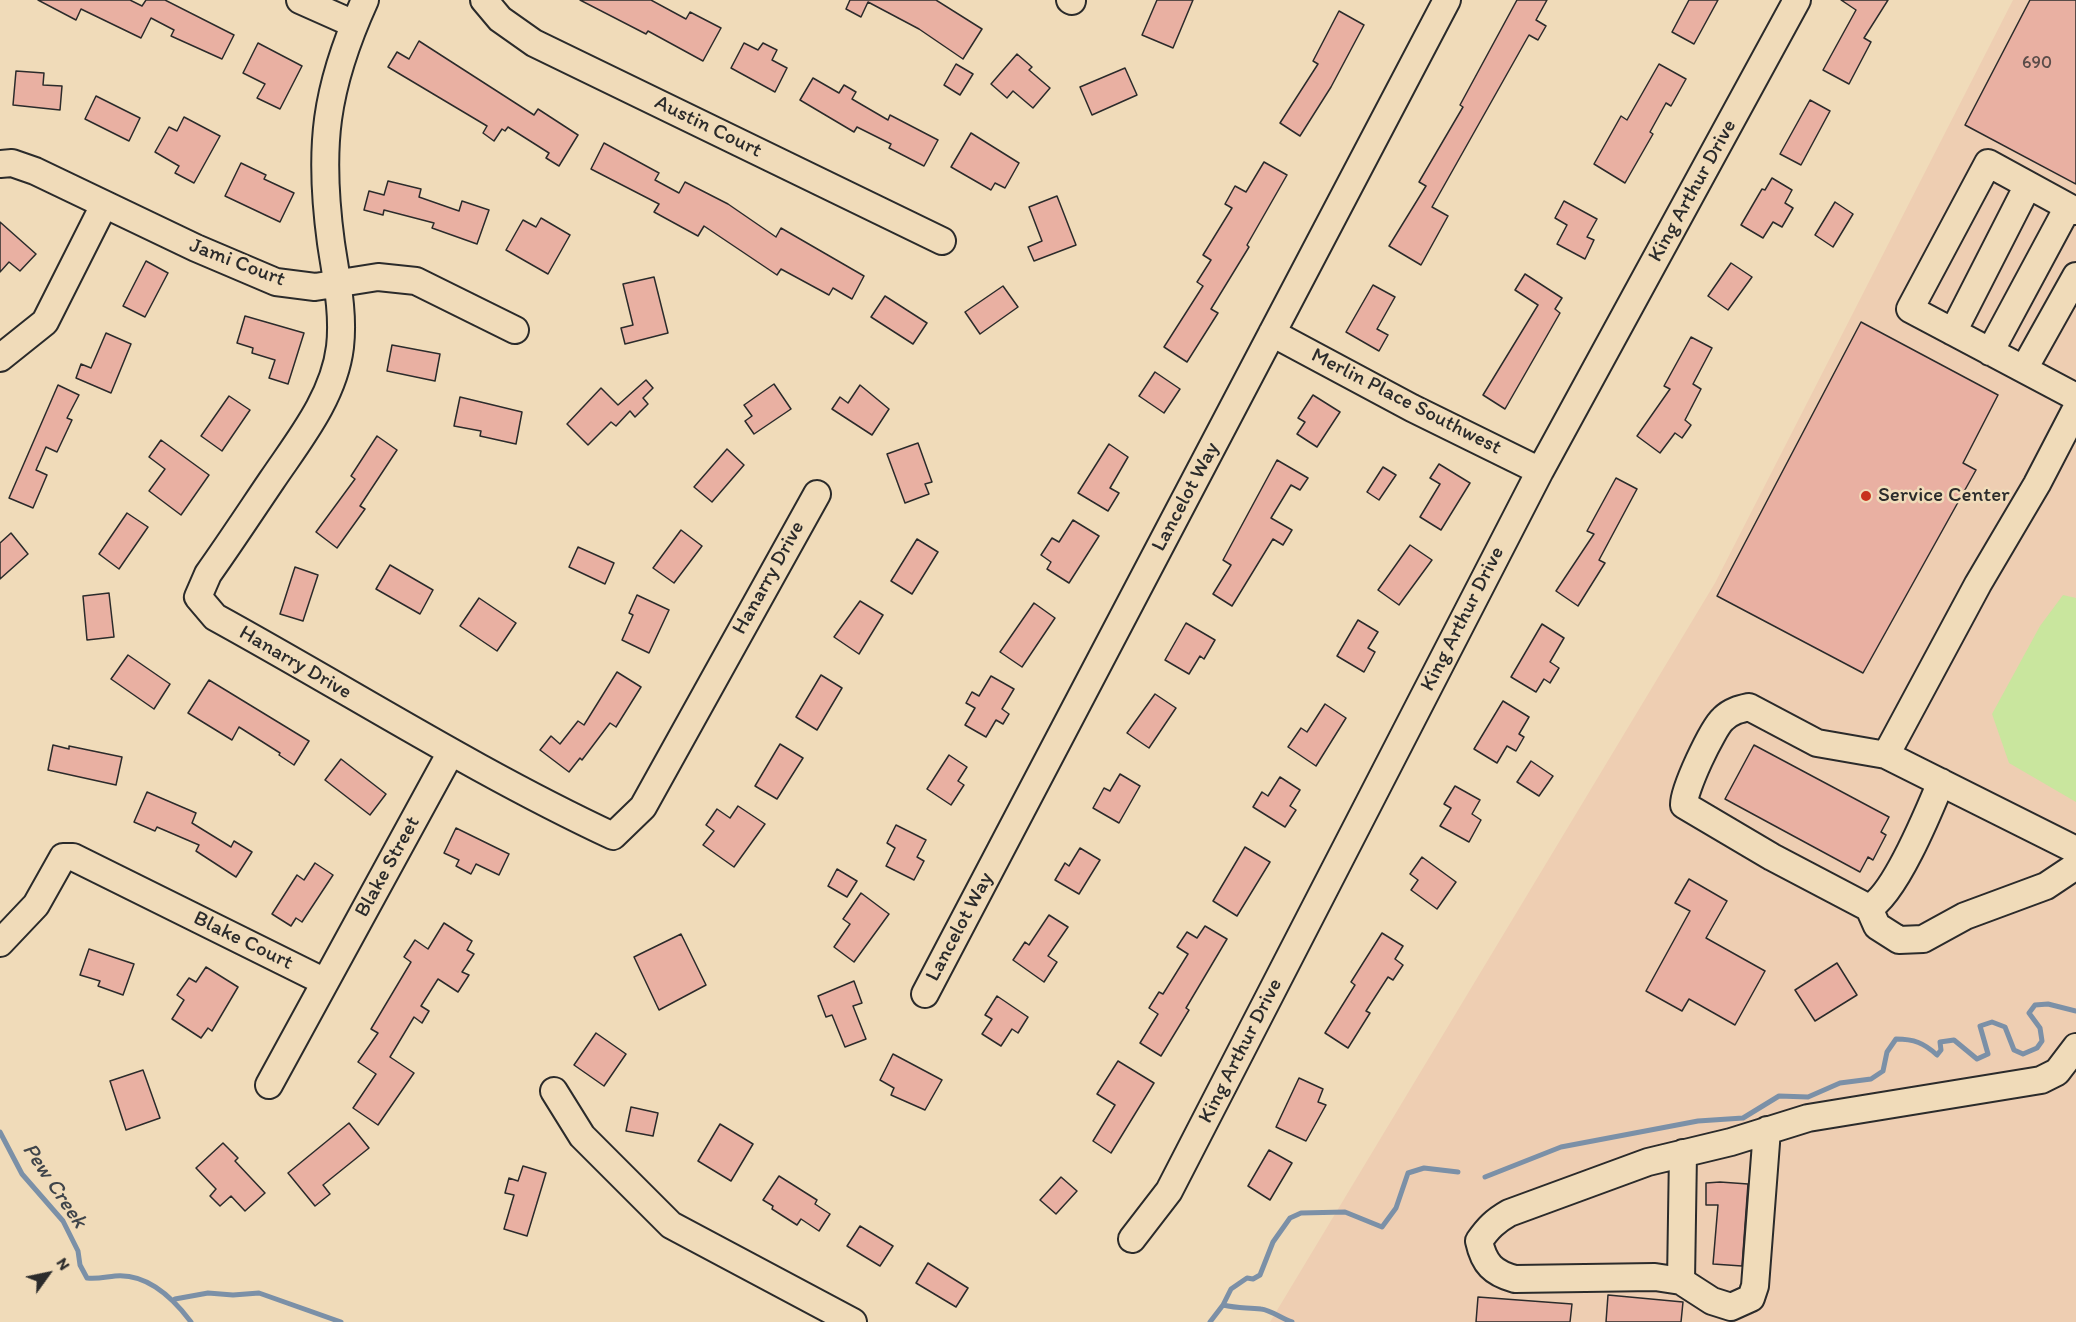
<!DOCTYPE html>
<style>
body{margin:0}
#map{position:relative;width:2076px;height:1322px;overflow:hidden;background:#f0dbb9;font-family:Itim,sans-serif}
canvas{display:block}
.north{position:absolute;left:18px;top:1244px;width:60px;height:60px;-webkit-text-stroke:4px #f0dbb9;paint-order:stroke;rotate:57deg;font-size:16px;font-weight:700;line-height:24px;text-align:center;color:#2b2b2b}
.north::after{content:'';display:block;margin:auto;width:21px;height:27px;background:#2b2b2b;clip-path:polygon(50% 0,100% 100%,50% 72%,0 100%)}
</style>
<div id="map">
<canvas width="2076" height="1322"></canvas>
<div class="north">N</div>
</div>
<script>
const ctx = document.querySelector('canvas').getContext('2d');
ctx.lineJoin = 'round';
function fillPath(path, color) { ctx.fillStyle = color; ctx.fill(path, 'evenodd'); }
function stroke(path, color, width, dash) { ctx.strokeStyle = color; ctx.lineWidth = width; ctx.lineCap = dash ? 'butt' : 'round'; ctx.setLineDash(dash || []); ctx.stroke(path); }
function label(font, color, halo, rows, align = 'center') {
  ctx.font = font + ' Itim,sans-serif'; ctx.lineWidth = 5; ctx.setLineDash([]); ctx.textBaseline = 'middle'; ctx.strokeStyle = halo; ctx.fillStyle = color; for (const [text, x, y, turn = 0] of rows) {
    ctx.save(); ctx.translate(x, y); ctx.rotate((+turn || 0) * Math.PI / 180); ctx.textAlign = isNaN(turn) ? turn : align; if (halo) ctx.strokeText(text, 0, 0); ctx.fillText(text, 0, 0); ctx.restore();
  }
}
fillPath(new Path2D(`
 M2013,0h63v1322h-806l445,-739z`), '#eeceb2');
fillPath(new Path2D(`
 M2063,595l13,3v204l-67,-39 -17,-49 48,-88z`), '#c9e69e');
stroke(new Path2D(`
 M0,1132l22,42 41,47 15,30 2,14 7,13c11,1 18,-1 28,-2 33,-3 58,22 76,46
 M1485,1177l76,-30 137,-26 45,-3 36,-22 29,1 32,-14 31,-4 12,-8 4,-19 9,-13c18,0 28,4 41,16l4,-5 -1,-8 14,-2 23,19 11,-5 -8,-28 12,-4 13,5 9,23 9,4 14,-6 5,-7 -2,-13 -11,-15 6,-8 13,-1 28,7
 M175,1299l33,-6 25,2 26,-2 82,29
 M1223,1305c16,4 24,2 38,4 10,1 21,10 31,13
 M1210,1322l13,-17 8,-16 16,-11 6,1 7,-4 13,-33 17,-24 11,-5 44,-1 37,15 14,-19 12,-35 16,-5 34,4`), '#7b90a7', 5);
const building = new Path2D(`
 M38,0h92l12,6 4,-6h19l69,35 -12,24 -51,-23 3,-6 -23,-12 -10,20 -60,-29 -5,11z
 M580,0h71l35,19 4,-7 31,16 -18,33 -55,-30 -2,3z
 M850,0h86l46,29 -19,30 -44,-30 -51,-27 -7,15 -15,-8z
 M1157,0h36l-20,48 -31,-13z
 M1517,0h30l-11,20 10,6 -8,14 -9,-5 -97,172 16,9 -27,49 -32,-19 37,-60 -7,-4 44,-75 -3,-2z
 M1689,0h29l-24,44 -22,-12z
 M1841,0h47l-24,38 7,4 -22,42 -26,-14 33,-60z
 M2030,0h46v184l-111,-59z
 M1339,11l25,14 -33,62 -31,49 -20,-13 38,-59 -5,-3z
 M419,41l115,74 4,-6 40,26 -19,31 -13,-8 3,-5 -41,-26 -3,4 -3,-2 -8,12 -11,-8 4,-7 -99,-59 9,-15 12,7z
 M258,43l44,23 -22,43 -23,-11 8,-14 -22,-11z
 M744,43l14,7 5,-7 14,7 -5,10 15,8 -12,24 -44,-24z
 M1017,54l15,13 -3,3 21,18 -17,20 -20,-17 -6,7 -16,-14z
 M956,64l17,10 -13,21 -16,-10z
 M1659,64l27,15 -15,27 -5,-3 -16,29 3,2 -28,49 -31,-19 27,-48 6,4z
 M1125,68l12,27 -45,20 -12,-28z
 M16,71l28,2 -1,12 19,1 -2,24 -47,-5z
 M813,78l26,15 5,-8 12,7 -4,7 36,21 2,-5 48,25 -14,26 -35,-18 2,-4 -34,-17 -3,5 -54,-32z
 M96,96l44,22 -11,23 -44,-22z
 M1810,100l20,11 -29,54 -21,-11z
 M184,117l36,19 -26,47 -19,-10 4,-7 -24,-14 14,-25 8,4z
 M971,133l48,30 -14,25 -10,-5 -4,7 -40,-23z
 M604,143l55,30 -4,7 24,13 6,-11 43,22 48,33 5,-9 83,48 -12,23 -19,-11 -4,7 -48,-26 -4,6 -73,-49 -6,10 -44,-24 5,-8 -68,-35z
 M1264,162l23,13 -40,70 2,2 -38,62 7,4 -31,49 -23,-15 39,-61 -6,-4 14,-22 -8,-5 29,-47 -7,-4 10,-18 11,6z
 M241,163l25,12 -2,4 30,14 -14,29 -55,-26z
 M1772,178l20,12 -7,13 8,5 -11,19 -9,-5 -10,16 -22,-13 21,-36 3,1z
 M388,181l33,8 -2,8 40,14 3,-10 27,9 -12,34 -45,-16 2,-5 -50,-13 -1,5 -19,-5 5,-19 15,4z
 M1057,196l19,49 -42,16 -6,-14 14,-6 -13,-34z
 M1564,201l33,18 -10,18 7,3 -9,19 -28,-15 10,-19 -12,-7z
 M1835,202l18,12 -20,33 -18,-12z
 M541,218l29,17 -22,39 -42,-24 17,-30 13,7z
 M0,222l36,32 -16,17 -11,-9 -9,10z
 M146,261l22,12 -23,44 -22,-11z
 M1731,263l21,14 -24,33 -20,-14z
 M1525,274l37,24 -7,11 5,4 -55,96 -22,-14 55,-90 -23,-15z
 M654,277l14,56 -43,11 -4,-16 12,-3 -10,-41z
 M1373,285l22,12 -18,32 11,6 -9,16 -33,-19z
 M1003,286l15,21 -38,27 -15,-22z
 M885,296l42,27 -14,21 -42,-27z
 M245,316l59,17 -16,51 -19,-6 6,-18 -23,-7 1,-5 -16,-5z
 M1861,322l137,73 -35,68 13,7 -113,203 -146,-77z
 M106,333l25,11 -20,49 -35,-15 5,-14 10,4z
 M1691,337l21,11 -19,36 8,5 -16,31 6,5 -9,13 -7,-5 -15,20 -23,-17 33,-47 -6,-3z
 M392,345l48,9 -5,27 -48,-10z
 M1155,372l25,17 -16,24 -25,-17z
 M646,380l7,8 -10,10 5,6 -13,13 -5,-6 -14,15 -5,-4 -23,23 -21,-21 34,-36 17,17z
 M774,384l17,25 -37,25 -9,-13 7,-5 -8,-11z
 M58,385l21,10 -12,23 5,2 -15,32 -11,-5 -10,23 11,5 -14,33 -24,-10z
 M860,385l29,24 -17,26 -40,-26 8,-12 8,6z
 M1313,395l27,17 -23,35 -20,-13 8,-12 -7,-4z
 M229,396l21,14 -28,41 -21,-15z
 M460,397l62,15 -6,32 -36,-8 1,-5 -27,-5z
 M377,436l20,14 -37,56 5,3 -28,39 -21,-16 39,-53 -4,-3z
 M161,440l48,35 -28,40 -32,-24 16,-22 -16,-12z
 M918,443l14,39 -7,2 4,10 -24,9 -18,-49z
 M1109,444l19,13 -18,31 9,5 -11,18 -30,-18z
 M727,449l17,16 -32,37 -18,-15z
 M1277,460l31,18 -8,12 -9,-5 -20,33 21,12 -9,15 -10,-6 -41,67 -19,-12 18,-29 -8,-5z
 M1439,464l31,19 -29,47 -21,-13 20,-33 -10,-6z
 M1383,467l13,8 -17,25 -12,-8z
 M1616,478l21,11 -38,71 6,3 -27,43 -22,-15 38,-57 -7,-3z
 M127,513l21,14 -29,42 -20,-15z
 M1073,520l26,16 -30,47 -22,-14 4,-7 -10,-7 11,-17 7,4z
 M681,530l21,16 -28,37 -21,-15z
 M11,533l17,21 -28,25v-36z
 M917,539l21,13 -26,42 -21,-13z
 M1410,545l22,15 -33,45 -21,-15z
 M578,547l36,16 -9,21 -36,-17z
 M390,565l43,25 -13,24 -44,-25z
 M295,567l23,8 -15,46 -23,-7z
 M109,593l5,44 -27,3 -4,-44z
 M637,595l32,15 -20,43 -27,-13 11,-25 -4,-2z
 M479,598l37,25 -19,28 -37,-25z
 M860,601l23,14 -24,39 -25,-17z
 M1034,603l21,15 -33,49 -22,-15z
 M1358,620l20,12 -10,16 7,4 -11,20 -27,-16z
 M1186,623l29,17 -11,19 -4,-3 -11,18 -24,-14z
 M1542,624l22,14 -14,24 9,6 -9,15 -6,-4 -8,13 -25,-15z
 M128,655l42,29 -16,25 -43,-30z
 M617,672l24,15 -25,40 -6,-4 -28,37 -2,-2 -11,14 -29,-22 11,-14 9,8 18,-23 6,4z
 M821,675l21,13 -25,42 -21,-13z
 M991,676l23,13 -12,20 7,5 -6,10 -7,-4 -10,17 -21,-12 10,-17 -9,-5 6,-11 7,4z
 M209,680l100,61 -15,24 -15,-10 1,-2 -41,-26 -7,13 -44,-27z
 M1155,694l21,14 -27,40 -22,-15z
 M1503,701l26,16 -10,17 5,3 -8,14 -9,-5 -10,17 -23,-14z
 M1325,704l21,14 -30,48 -28,-19 13,-19 6,4z
 M780,744l23,14 -26,41 -22,-13z
 M53,745l16,4v-3l53,11 -6,28 -68,-15z
 M1754,745l135,72 -8,15 5,3 -13,25 -5,-3 -8,15 -135,-73z
 M949,755l18,12 -9,14 6,4 -13,20 -24,-16z
 M341,759l45,35 -16,21 -45,-35z
 M1531,761l22,15 -14,20 -22,-14z
 M1120,774l20,12 -21,37 -26,-15 11,-20 6,3z
 M1280,777l20,13 -10,16 6,4 -11,17 -32,-20 9,-15 6,4z
 M1455,786l25,14 -8,14 9,6 -12,22 -29,-16 11,-18 -7,-4z
 M147,792l49,21 -4,10 39,24 3,-6 18,11 -16,25 -40,-26 3,-6 -42,-18 -2,4 -21,-9z
 M738,806l27,18 -31,43 -31,-22 11,-14 -8,-6 11,-16 13,9z
 M896,825l30,15 -9,17 7,4 -10,19 -28,-14 9,-18 -8,-5z
 M456,828l53,26 -10,21 -23,-11 -5,10 -15,-8 3,-6 -15,-7z
 M1245,847l25,15 -33,54 -24,-15z
 M1080,848l20,12 -21,34 -24,-14 10,-17 4,3z
 M1422,857l34,25 -19,27 -26,-19 7,-10 -8,-6z
 M315,863l18,12 -31,47 -6,-4 -5,8 -19,-12 25,-39 7,5z
 M837,869l20,12 -10,16 -19,-11z
 M1689,879l38,22 -21,37 59,33 -30,54 -46,-26 -7,12 -36,-20 44,-80 -15,-8z
 M861,893l28,21 -35,48 -20,-15 16,-23 -7,-5z
 M1049,915l19,12 -20,29 9,6 -13,20 -31,-22 12,-18 4,3z
 M444,923l28,18 -5,9 7,4 -12,18 7,3 -11,17 -20,-13 -17,27 8,5 -7,12 -8,-6 -24,40 24,16 -36,52 -25,-17 23,-34 -18,-12 20,-29 -7,-4 40,-67 -7,-5 11,-17 13,9z
 M1205,926l22,13 -41,69 3,2 -28,46 -21,-13 18,-29 -9,-6 10,-16 4,2 25,-40 -11,-7 10,-15 10,6z
 M1382,933l21,13 -8,13 8,6 -10,15 -5,-3 -22,34 4,2 -22,35 -23,-15 30,-48 -4,-3z
 M681,934l25,51 -47,25 -25,-53z
 M89,949l45,15 -11,31 -25,-9 2,-5 -20,-6z
 M1837,963l20,32 -42,26 -20,-31z
 M206,967l32,20 -26,44 -4,-3 -7,10 -29,-19 12,-19 -7,-5 12,-17 7,4z
 M854,981l8,22 -9,3 13,33 -21,8 -13,-32 -6,2 -8,-21z
 M997,996l31,21 -10,16 -6,-4 -11,17 -19,-12 10,-15 -7,-4z
 M596,1033l30,21 -22,32 -30,-21z
 M893,1054l49,26 -17,30 -34,-15 3,-7 -14,-8z
 M1118,1061l36,22 -43,70 -18,-12 22,-36 -18,-11z
 M143,1070l17,48 -34,12 -16,-49z
 M1299,1078l24,11 -5,13 8,3 -20,36 -30,-14z
 M631,1107l27,6 -5,23 -27,-5z
 M349,1123l20,25 -46,37 7,9 -15,12 -27,-33z
 M720,1124l33,20 -22,37 -33,-20z
 M223,1143l15,15 -3,3 30,32 -20,18 -14,-15 -11,10 -10,-10 6,-7 -20,-21z
 M1269,1150l23,13 -22,37 -22,-14z
 M523,1166l23,7 -19,63 -23,-7 10,-34 -9,-2 4,-15 9,3z
 M779,1176l38,24 -2,4 15,10 -11,17 -18,-12 -4,6 -25,-16 1,-3 -10,-6z
 M1061,1177l16,14 -21,23 -16,-14z
 M1720,1182l28,2 -6,82 -29,-2 5,-59h-12v-22z
 M860,1226l33,20 -13,20 -33,-20z
 M928,1263l40,25 -12,19 -40,-24z
 M1608,1295l75,7 -2,20h-75z
 M1478,1297l94,7 -2,18h-94z`);
fillPath(building, '#e9b0a2');
stroke(building, '#2b2b2b', 1.5);
const minor = new Path2D(`
 M300,0l54,24
 M365,0c-40,88 -47,147 -34,243 5,34 13,69 9,104 -6,50 -41,93 -68,133 -21,31 -42,63 -64,94l-10,23 17,20c133,73 261,155 398,219l30,-29 174,-313
 M484,0l16,19 34,24 408,198
 M1070,0l2,1
 M0,164l12,-1 23,8 161,77 80,34 39,5 63,-10 38,4 99,49
 M2076,211l-88,-48 -78,146 166,88
 M1953,332l75,-147
 M1272,333l140,75 128,63
 M1990,352l78,-145
 M0,358l45,-36 59,-117
 M2024,369l52,-93
 M2076,409l-39,75 -59,100 -92,171 190,95
 M1886,755l-69,-12 -68,-36c-9,2 -18,4 -26,12 -11,10 -40,72 -39,86l88,52 97,51c26,-14 60,-97 72,-126
 M1869,908l8,18 22,14 24,-1 42,-23 81,-30 30,-20
 M0,943l36,-38 27,-48h10l252,125
 M925,994l522,-994
 M269,1085l182,-333
 M554,1091l28,45 89,89 182,97
 M1767,1130l-12,156 -4,12 -20,9 -19,-6 -31,-20 -26,-4 -140,2c-22,-6 -31,-15 -36,-38 9,-13 16,-20 30,-28l139,-51 83,-20 77,-24 233,-38 16,-8 19,-25
 M1132,1239l37,-48 371,-720 257,-471
 M1681,1281l2,-128`);
stroke(minor, '#2b2b2b', 30);
stroke(minor, '#f0dbb9', 26);
for (const [x, y, r, color] of [
 [1866,496,6,"#c8321e"]
]) { const dot = new Path2D(); dot.arc(x, y, r, 0, 2 * Math.PI); ctx.fillStyle = color; ctx.fill(dot); stroke(dot, '#f0dbb9', 2); }
label('18px', '#5a4c49', null, [
 ["690",2037,63]
]);
label('21px', '#2b2b2b', '#f0dbb9', [
 ["Austin Court",708,127,26],
 ["King Arthur Drive",1693,191,-61],
 ["Jami Court",237,263,21],
 ["Merlin Place Southwest",1406,402,27],
 ["Lancelot Way",1186,497,-62],
 ["Hanarry Drive",769,578,-61],
 ["King Arthur Drive",1463,619,-63],
 ["Hanarry Drive",295,663,30],
 ["Blake Street",388,867,-61],
 ["Lancelot Way",960,927,-62],
 ["Blake Court",243,941,26],
 ["King Arthur Drive",1241,1051,-63]
]);
label('21px', '#2b2b2b', '#f0dbb9', [
 ["Service Center",1878,496]
], 'left');
label('italic 22px', '#3f444a', '#f0dbb9', [
 ["Pew Creek",54,1186,56]
]);
</script>
